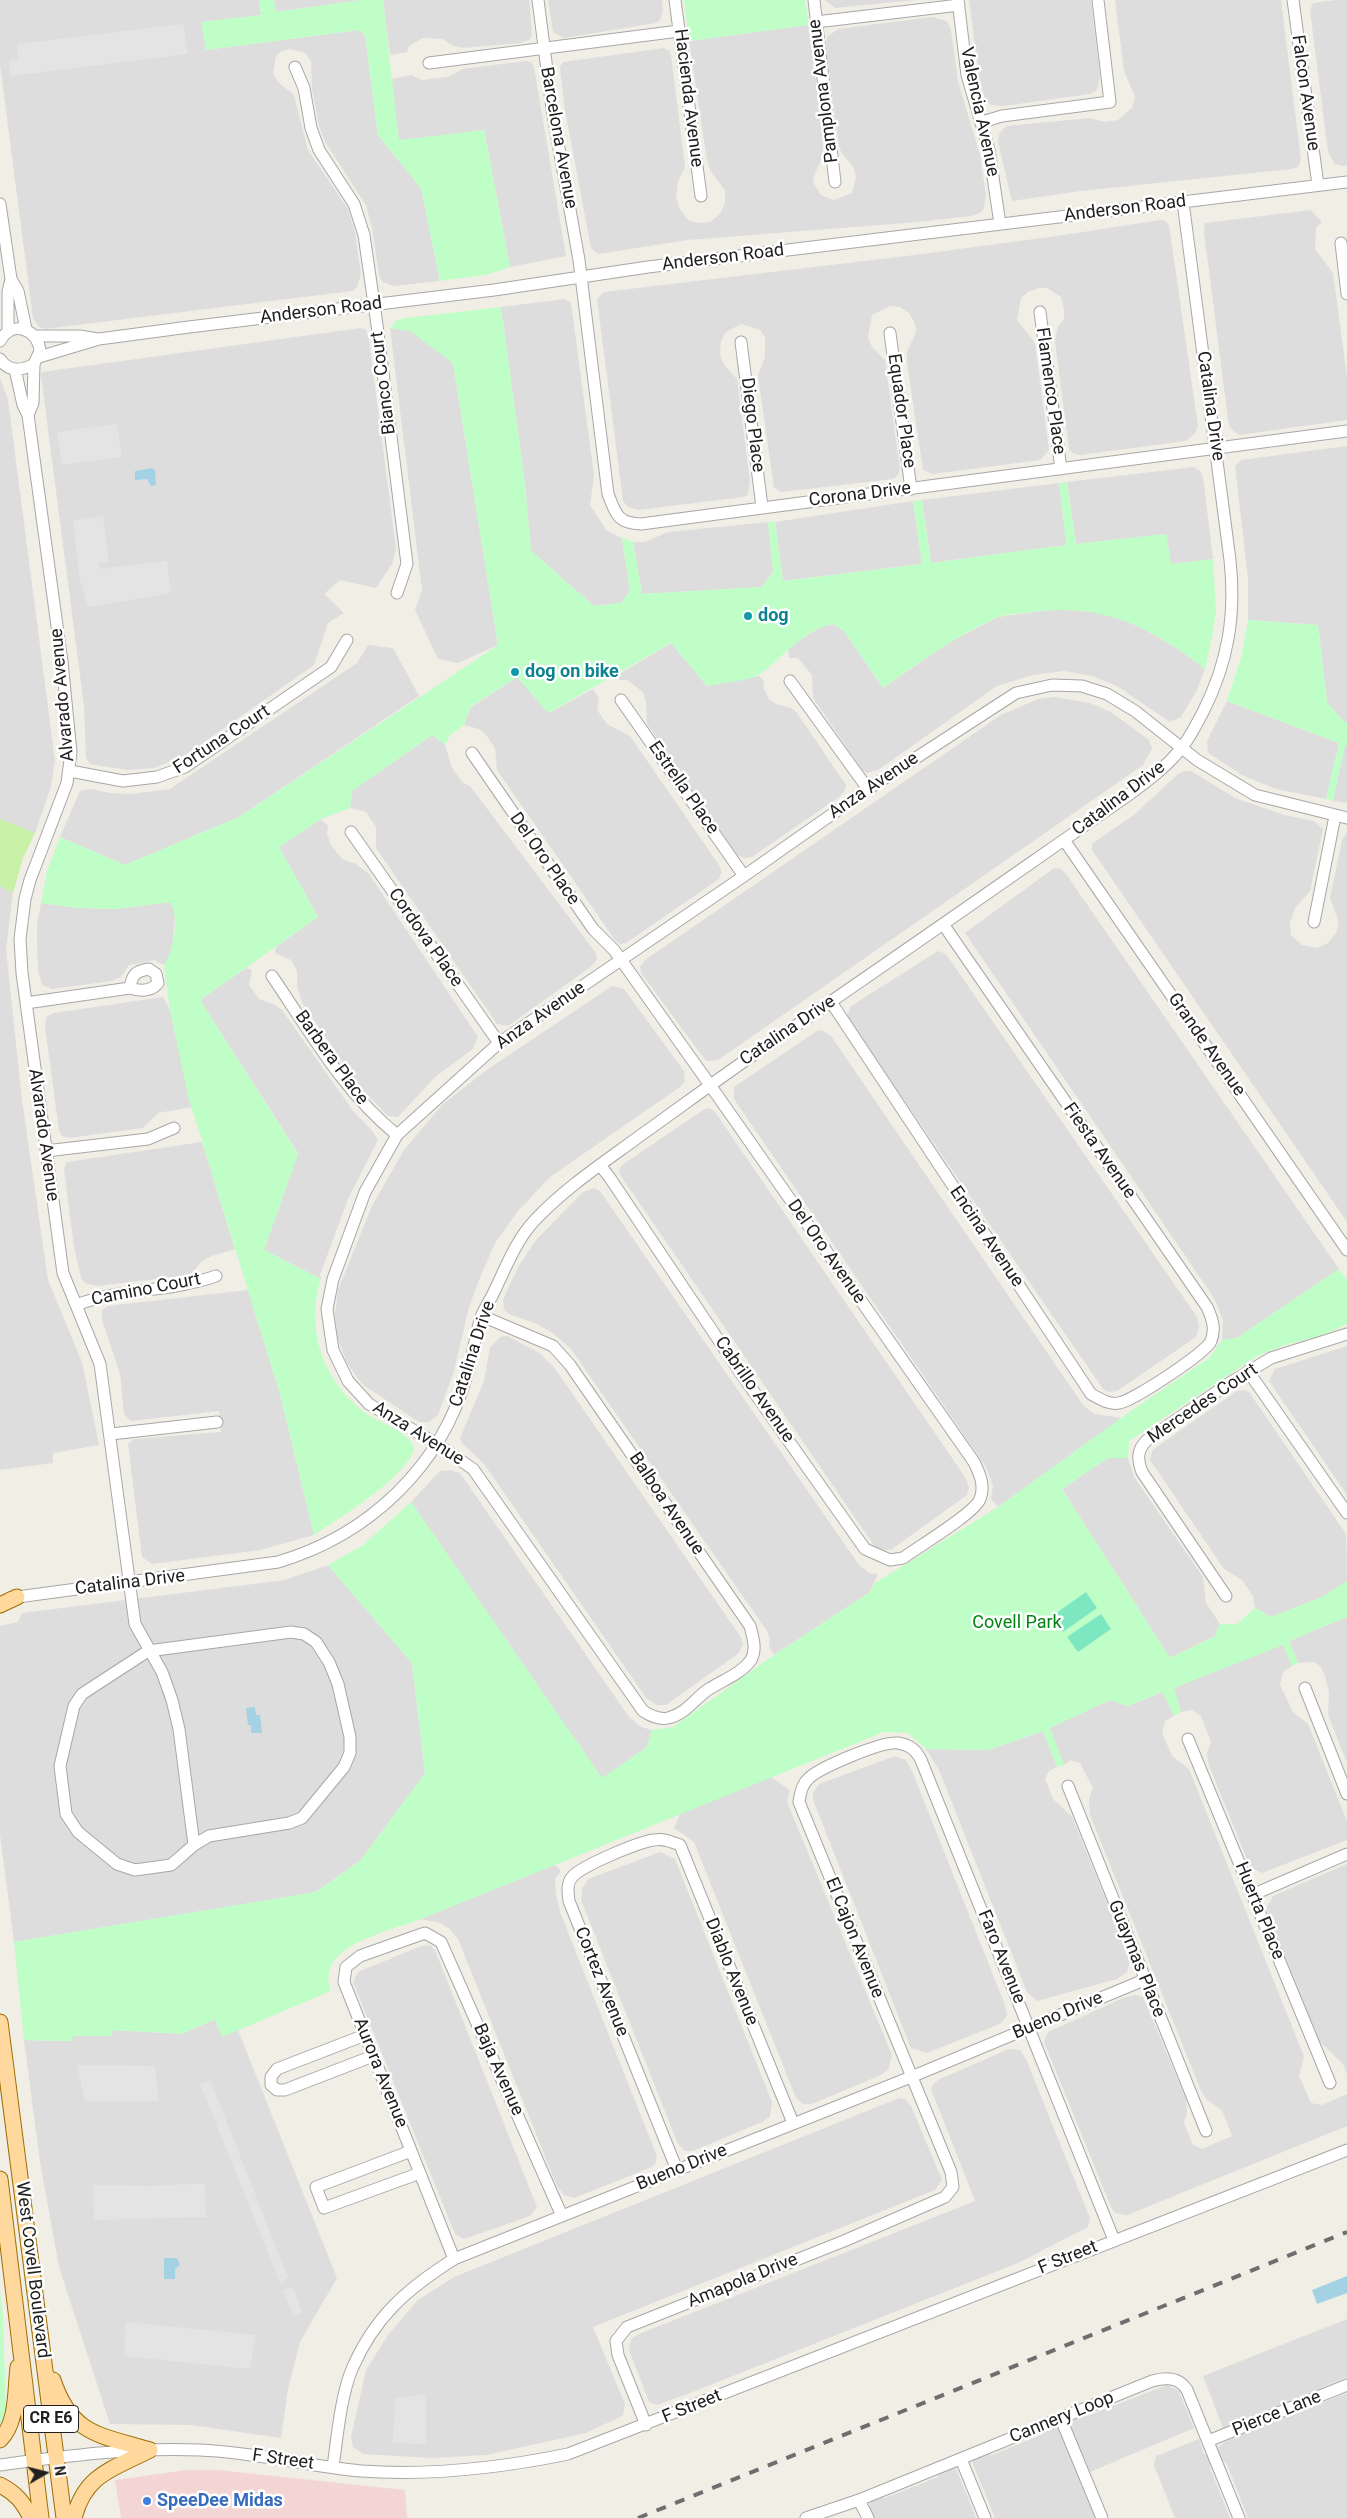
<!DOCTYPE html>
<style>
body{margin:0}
#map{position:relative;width:1347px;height:2518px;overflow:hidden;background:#f1eee6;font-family:Roboto,sans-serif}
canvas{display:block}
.north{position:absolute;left:20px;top:2448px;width:50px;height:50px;-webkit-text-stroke:4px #fff;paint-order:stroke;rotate:82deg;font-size:14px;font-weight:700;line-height:20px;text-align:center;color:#202020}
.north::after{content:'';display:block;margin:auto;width:18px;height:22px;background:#202020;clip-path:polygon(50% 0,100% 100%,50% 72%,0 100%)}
</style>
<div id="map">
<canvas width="1347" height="2518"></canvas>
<div class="north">N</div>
</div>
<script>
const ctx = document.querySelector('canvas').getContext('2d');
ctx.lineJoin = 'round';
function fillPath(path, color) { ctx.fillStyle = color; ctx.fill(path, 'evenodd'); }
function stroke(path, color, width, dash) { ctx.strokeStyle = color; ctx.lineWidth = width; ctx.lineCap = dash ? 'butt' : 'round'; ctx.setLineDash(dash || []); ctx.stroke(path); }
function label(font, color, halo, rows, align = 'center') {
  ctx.font = font + ' Roboto,sans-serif'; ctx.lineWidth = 5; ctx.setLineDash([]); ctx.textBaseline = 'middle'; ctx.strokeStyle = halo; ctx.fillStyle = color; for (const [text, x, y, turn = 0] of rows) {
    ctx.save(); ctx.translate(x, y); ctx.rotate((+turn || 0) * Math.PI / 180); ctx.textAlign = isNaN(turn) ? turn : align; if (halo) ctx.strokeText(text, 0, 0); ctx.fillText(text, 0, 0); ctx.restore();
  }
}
fillPath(new Path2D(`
 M0,0h259l2,15 -59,7 4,28 153,-20 6,5 13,100 43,53 19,93 -46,5 -11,-4 -4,-7 -7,-47 -6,-23 -41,-63 -6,-16 -7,-37 -1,-28 -6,-8 -14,-4 -9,2 -6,5 -3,17 6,10 15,12 14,55 40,59 7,23 6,42 -4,13 -5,4 -307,38 -6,-2 -6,-9 -33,-253z
 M274,0h88l-86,12z
 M383,0h146l3,35 -2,4 -9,4 -58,5 -9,-2 -12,-7 -19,-1 -14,8 -2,6 -17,3z
 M548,0h114l1,11 -2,8 -5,4 -92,15 -11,-6z
 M825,0h91l-81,8z
 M969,0h122l9,76 -3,14 -7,4 -86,12 -13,-1 -6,-6 -5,-15z
 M1115,0h166l20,160 -3,7 -7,2 -210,22 -69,10 -14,-59 1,-8 7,-8 84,-8 15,4 13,-2 14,-12 3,-11 -11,-26z
 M1336,0h11v165l-5,1 -7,-2 -7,-12 -18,-142 3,-7z
 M932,17l15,4 4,9 7,51 22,74 6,40 -2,13 -4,5 -9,3 -53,6 -230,18 -90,14 -7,-6 -27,-143 -4,-38 3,-5 101,-14 5,3 2,4 14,112 -7,15 -2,16 4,11 8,11 9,3 13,-1 10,-8 5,-11v-13l-14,-18 -4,-12 -18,-119 120,-16 15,120 -3,15 -8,18 1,6 7,11 13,5 18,-7 4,-15 -2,-10 -13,-16 -2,-6 -13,-100 1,-9 11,-8z
 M525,61l6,1 3,5 32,189 -56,11 -26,-137 -85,11 -8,-62 20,-4 11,5 26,-3 14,-8z
 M1311,210l11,12 -6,6 -1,21 18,24 14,104v43l-108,15 -10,-8 -25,-195 1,-9z
 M1160,220h4l5,5 29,201 -3,7 -9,8 -106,14 -7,-2 -4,-4 -14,-108 3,-14 6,-8v-10l-3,-12 -14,-9h-8l-11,4 -7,6 -4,22 18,23 14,107 -9,10 -107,14 -10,-4 -16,-107v-11l9,-20 -1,-9 -6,-10 -9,-6 -10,-1 -18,9 -4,22 4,10 13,13 15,110 -3,6 -4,3 -112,13 -7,-4 -16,-112 7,-19v-20l-5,-7 -19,-6 -15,8 -5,9 -1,14 5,11 12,13 13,102 -2,13 -4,3 -106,13 -10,-3 -5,-6 -26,-202 7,-7 311,-37 149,-20z
 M565,299l6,4 23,172 -4,30 17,26 15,7 8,53 -9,12 -27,3 -63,-55 -6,-67 -24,-177z
 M361,328l5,2 3,10 27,209 -4,15 -16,24 -36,-8 -16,14 20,19 -16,10 -14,42 -128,90 -32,13 -27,2 -37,-6 -4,-6 -2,-52 -43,-330 1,-4z
 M390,328l20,2 43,33 45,282 -40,18 -20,-4 -23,-49 7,-20z
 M0,378l8,22 47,361 -4,26 -16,46 -35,-14z
 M1347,446v276h-3l-17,-20 -9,-77 -70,-5v-41l-13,-113 6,-6z
 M1194,467l6,4 3,6 10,82 -42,5 -5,-30 -90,10 -9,-62z
 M1059,483l8,62 -136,18 -9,-63z
 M913,501l9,63 -139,17 -8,-59z
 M768,522l5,50 -11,15 -120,7 -9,-52h12l23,-10z
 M1059,609l36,3 38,11 47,27 25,19 -9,23 -15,25 -11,5 -53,-36 -25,-10 -28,-5 -31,4 -36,11 -119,84 -11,3 -4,-2 -50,-73 -1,-23 -14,-17h-9l-1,-10 32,-21 13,-3 11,7 39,57 67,-46 48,-25z
 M671,643l36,43 52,-10 4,4 1,9 5,10 7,5 15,4 6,5 49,72 -2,7 -5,5 -87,60 -8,1 -7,-3 -90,-131 -1,-22 -3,-10 -16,-12h-8l-1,-5z
 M368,645l25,3 26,48 -180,121 -114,48 -65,-28 20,-46 11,-2 19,4 20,1 40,-5 187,-126z
 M517,677l32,36 44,-24 6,9 -2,12 10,14 23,12 89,129 3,7 -3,7 -93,64 -6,1 -5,-4 -118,-170 -2,-22 -9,-13 -7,-6 -15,-4 6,-17z
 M1055,697l35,6 21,9 38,28 3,8 -9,17 -425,295 -12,1 -65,-88 -1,-6 5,-7 356,-245 37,-16z
 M1227,701l112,42 -13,56 -50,-10 -34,-14 -34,-22 -1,-12z
 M432,735l13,10 7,23 10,14 8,4 126,167 1,6 -5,7 -84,60 -11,-2 -121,-176v-21l-10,-15 -16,-4 2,-17z
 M1345,745h2v58l-14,-2z
 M1185,771h6l44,27 49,17 30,6 9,8 -13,62 -15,17 -5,15 1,12 11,10 15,3 11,-5 8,-10 3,-10 -9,-25 12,-58 5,-8v390l-255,-372v-6l43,-30 43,-40z
 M321,819l7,7 -1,8 4,11 11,14 14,5 13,10 109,163 -5,12 -38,28 -37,40 -10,-1 -29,-30 -56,-82 -6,-17v-16l-6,-11 -16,-7 1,-6 42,-30 -39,-70z
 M1054,868l7,1 5,5 273,395 -102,69 -15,2 1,-20 -9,-22 -249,-365z
 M0,886l13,7 -7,56 16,151 26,180 34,82 17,83 -46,8v10l-53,7z
 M170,902l5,7 -2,34 -4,14 -5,8 -10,-5 -25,5 -8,12 -9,4 -60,8 -10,-4 -4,-14 -1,-26v-21l4,-21 37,5 38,1z
 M938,951l8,3 251,363 2,10 -3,10 -79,54 -8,1 -6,-3 -256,-372 4,-11z
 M246,968l6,2 -3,15 10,14 16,6 7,5 71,101 17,17 8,12 -30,59 -28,76 1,4 -57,-29 34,-97 -98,-153z
 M612,986l12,3 60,82 1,10 -5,6 -130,90 -32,34 -23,32 -16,37 -10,27 -15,64 -16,44 -9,7h-10l-57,-38 -15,-21 -10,-26 -2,-23 3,-24 34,-84 32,-56 38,-45 46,-36z
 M163,997l7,13 22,97 -34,6 -15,15 -74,10 -7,-2 -3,-5 -14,-104 1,-10 8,-4z
 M822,1030l9,6 252,369 11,9 28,4 -124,89 -7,-8 2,-13 -7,-19 -252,-368v-12l83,-56z
 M709,1108l6,4 250,365 4,10 -2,8 -75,54 -7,1 -10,-3 -254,-371 -2,-5 3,-6 81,-55z
 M202,1142l33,107 -23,7 -10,5 -12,14 -93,11 -12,-3 -4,-5 -7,-31 -10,-78 3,-7z
 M594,1188l6,3 259,374 10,8 9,1 -8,18 -96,63 -5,-8 1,-8 -3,-8 -196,-282 -17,-15 -17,-10 -28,-10 -5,-4 -1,-10 6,-14 11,-22 16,-24 47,-48z
 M248,1290l32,104 34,141 -54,15 -108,14 -10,-7 -14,-113 6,-5 87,-7 -2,-21 -88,10 -7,-7 -4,-40 -18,-54v-10l6,-4z
 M507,1336l31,16 16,15 186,269 3,8 -4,9 -73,52h-9l-10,-6 -163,-235 -22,-21 -2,-5 24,-57 6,-34 10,-10z
 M1347,1346v149l-78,-114 6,-12z
 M1244,1390l5,2 97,142 1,47 -25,16 -51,20 -16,-9 -2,-12 -11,-16 -18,-11 -74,-109 2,-9 3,-3 82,-57z
 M1108,1458h20l6,19 69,100 3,26 14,21 -5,12 -45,22 -108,-169z
 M450,1470l10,3 169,244 12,10 11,3 -5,17 -45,32 -191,-277 29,-31z
 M328,1565l84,98 13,110 -64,87 -45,32 -302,50 -14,-108v-208l18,-4 4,-9 263,-33z
 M1347,1617v146l-19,-48 1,-23 -4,-16 -5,-10 -6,-4 -16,1 -9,-22z
 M1283,1644l9,22 -9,6 -3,13 13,27 15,12 39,97v19l-85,33 -12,-6 -42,-104 -1,-10 4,-11 -10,-26 -9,-6 -11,2 -7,-24z
 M1163,1692l11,24 -9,5 -3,12 10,23 17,13 110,275 5,12 -5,20 12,27 11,2 25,-11v32l-220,89 -12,-2 -4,-6 -67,-165 4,-10 75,-34 13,-3 7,2 43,102 1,13 -3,11 9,22 9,4 30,-13 -10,-26 -15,-10 -5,-7 -112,-278 -1,-16 4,-11 -13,-25 -9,-3 -7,5 -15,-37 61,-28 17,6z
 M1043,1731l14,36 -8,4 -4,8 8,20 19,18 58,142 -3,13 -10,7 -80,22 -10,-9 -88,-222 -13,-21 62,1z
 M895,1756l11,4 6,11 93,234 2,11 -7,8 -73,29 -16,-5 -98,-248v-7l6,-9z
 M771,1777l19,13 -3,12 105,253 -4,15 -7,5 -69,29h-9l-7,-6 -102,-256 -20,-14 7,-15z
 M660,1852l15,7 97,243 -2,15 -8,5 -69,29h-8l-7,-7 -97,-244 1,-11 6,-10z
 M554,1864l7,7 -6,8 1,15 4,18 97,244 -2,8 -3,3 -78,31 -10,-3 -7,-9 -99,-247 -8,-10 -10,-6 -19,-4z
 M1347,1864v211l-4,-11 -23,-22 -52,-127 -1,-8 6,-11z
 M430,1945l5,5 102,257 -7,9 -66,23 -9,-5 -102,-252 5,-10 63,-26z
 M215,2019l7,17 16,-6 99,248 -37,64 -12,47 -7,49 -90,-13 -81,-1 -51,-157 -19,-105 -16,-122 48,1v-5h40v-6l70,4z
 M1009,2049l11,1 6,9 64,159 -2,9 -70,36 -328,130 -33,12 -8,-3 -20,-52 2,-11 8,-5 336,-133 -44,-112 2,-5 7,-5z
 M899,2098l6,1 6,7 31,74 -7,10 -342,137 32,77 -2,11 -5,3 -32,15 -100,22 -54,3 -69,-4 -10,-7 -2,-10 15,-67 22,-35 30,-35 36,-23z
 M1347,2319v58l-124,51 -20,-52z
 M1167,2385l12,6 15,37 -104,44 -19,-45 1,-8 8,-4 7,1z
 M1347,2393v125h-99l-21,-54 -7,-6 -2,-11 8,-6z
 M1055,2426l6,4 35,88h-101l-24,-59 15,-5 6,1 49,-20 3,-5z
 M1199,2439l5,15 5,2 3,7 -2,5 20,50h-55l-21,-53 2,-9z
 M955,2466l21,52h-103l-4,-10 2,-8 8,-3 6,1 53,-21 2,-5z`), '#dedddd');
fillPath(new Path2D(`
 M187,2470h31l187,20 2,28h-286l-6,-38z`), '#f3d6d4');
fillPath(new Path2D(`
 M0,819l35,14 -12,25 -10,35 -13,-7z`), '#c8f0a7');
fillPath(new Path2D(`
 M259,0h15l2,12 86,-12h21l16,140 85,-10 26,137 -24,8 -46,6 -19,-93 -43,-53 -13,-100 -6,-5 -153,20 -5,-28 60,-7z
 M684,0h121l4,25 -120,16z
 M501,307l24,177 6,67 63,55 27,-3 9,-12 -8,-53 11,4 9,52 120,-7 11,-15 -5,-50h7l8,59 139,-17 -9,-63 9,-1 9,63 135,-18 -7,-62 8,-1 9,62 90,-10 5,30 42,-5 3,51 -3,24 -8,35c-54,-42 -102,-66 -171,-57 -12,2 -27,1 -38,6 -41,18 -77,45 -113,70l-39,-57 -11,-7c-31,6 -49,33 -73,50 -9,7 -40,9 -53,12l-36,-43 -123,70 -31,-36 -47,30 -6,18 -14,10 -5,10 -13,-10 -80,56 -2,17 -29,11 -42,28 39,70 -118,83 98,154 -34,96 57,29c-17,53 5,109 51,138 14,8 37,16 42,31 -5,28 -76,71 -100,87l-34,-141 -92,-298 -18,-86 -6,-45c10,-15 16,-48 6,-63l-54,7 -38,-1 -37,-5 6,-32 13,-34 65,28 114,-48 259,-172 -45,-282 -43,-32 -20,-3 7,-8 8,-2z
 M1248,620l70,5 9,77 17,20h3v23h-2l-12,56 -7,-2 13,-56 -112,-42 14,-43z
 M1339,1269l8,11v44l-21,10 -44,12 -25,10 -128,85 -1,17h-20l-46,31 108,169 45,-22 5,-12h17l18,-16 16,9 51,-20 25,-16v36l-58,24 9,22 -6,3 -9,-21 -109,43 7,24 -7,4 -11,-24 -36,14 -17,-6 -60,28 14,37 -7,2 -14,-36 -55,19 -62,-1 -18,-16 -24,-1 -463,187c-30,12 -107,26 -90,72l-109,46 -7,-18 -33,15 -69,-4 -1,6h-39l-1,5 -48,-1 -10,-98 302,-50 45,-32 64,-87 -13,-110 -84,-98 35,-20 48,-43 191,276 45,-31 5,-17 21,-3 101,-72 96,-63 5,-9 123,-76 130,-94 81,-55 13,-18 15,-2z
 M0,2291l3,25 3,94 -6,14z`), '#c0fec7');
fillPath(new Path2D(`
 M1086,1592l11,16 -34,24 -11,-16z
 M1101,1614l10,15 -33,23 -11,-15z`), '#7de7c2');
fillPath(new Path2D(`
 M183,24l5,30 -178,22 -1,-16 9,-1 -1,-15z
 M117,424l5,33 -60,8 -5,-33z
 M103,516l6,46 -10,1v6l68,-8 4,32 -83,14 -8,-27 -7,-59z
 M77,2065l78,1 4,35h-74z
 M210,2080l78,197 -7,8 -81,-201z
 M205,2183l1,34 -112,3 -1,-35 61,1z
 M293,2287l9,25 -9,4 -10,-26z
 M126,2322l130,13 -6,34 -126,-13z
 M426,2394v50l-33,-1 2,-45z`), '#e4e4e4');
fillPath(new Path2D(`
 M152,468l3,2 1,15 -5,1 -4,-7 -12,1v-9z
 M255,1707l1,8h4l2,18h-11v-8h-3l-2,-17z
 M164,2258h13l3,7 -5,4v10h-11z
 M1347,2276v17l-30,11 -5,-14z`), '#a2d2e3');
const minor = new Path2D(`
 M538,0l14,109 27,151 29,234c8,20 9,29 33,30l706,-93
 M675,0l26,196
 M814,0l21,182
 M958,0l9,75 22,75 11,74
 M1293,0l25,185
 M816,22l143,-17
 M429,63l250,-32
 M295,67l9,21 7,40 8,22 35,54 10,31 13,90 30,239 -10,29
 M982,122l20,-6 108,-14 -12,-102
 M0,204l11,75 7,12 8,38
 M1341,243l6,51
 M1040,312l21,157
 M8,332v-40l3,-13
 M890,333l21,156
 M36,336h44l17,3
 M0,341c12,-22 38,-12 40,10l-6,13c-12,7 -26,8 -34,-5
 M741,342l21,165
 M39,357l60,-18 90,-12 305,-37 154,-23 699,-85
 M15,369l8,36 5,10 34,247 9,90 -4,31 -37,97 -5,19 -5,40 2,34 41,300 37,91 35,260 27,48 10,28 7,29 15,116
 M28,415l5,-12 1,-39
 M790,681l78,108
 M621,700l123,176
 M472,753l121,176 21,21 96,135 264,377c6,12 11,24 6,37 -5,14 -62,48 -77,59l-13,2 -25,-11 -123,-174 -132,-197 -10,-13
 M70,771l53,10 34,-4 28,-10 146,-100 16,-27
 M351,832l148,211
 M1064,840l283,410
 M1314,922l21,-106
 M272,976c39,57 71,115 125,159
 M831,1002l260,392c9,5 18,11 28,9 14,-2 88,-51 92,-62 5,-12 1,-23 -4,-34l-264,-383
 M26,1003l104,-15c9,3 21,4 28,-5l-2,-9 -7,-5c-13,2 -17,5 -19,19
 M46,1151l102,-12 26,-11
 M76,1305c45,-17 95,-13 140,-29
 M482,1316l71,30 17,19 180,261c3,12 7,23 1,34 -10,14 -28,20 -42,29 -14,9 -23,25 -41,29 -9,2 -17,-2 -25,-7l-170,-242 -36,-25 -68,-40 -21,-23 -15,-31 -6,-41 6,-30 32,-87 32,-57 102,-92 245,-167 124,-87 148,-96 36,-8 30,1 25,8 28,17 62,49 58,35 92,23
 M1248,1371l99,142
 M111,1434l106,-12
 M1226,1596l-84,-124c-5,-13 -5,-22 5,-32l81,-56 43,-26 76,-24
 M10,1598l268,-36c91,-27 163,-95 189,-187 6,-19 8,-39 14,-58 3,-7 7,-14 11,-21 13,-26 23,-55 43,-76 30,-32 68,-57 102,-82 45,-32 89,-65 135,-96 119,-81 237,-164 355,-246 19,-14 37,-27 52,-45 10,-11 17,-26 24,-39 25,-49 33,-97 27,-152l-47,-358
 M291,1632l13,2 12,8 13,20 9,22 12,53v16l-6,14 -42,51 -13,5 -80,13 -15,9 -23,20 -36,5 -18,-6 -39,-32 -12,-18 -6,-48 14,-60 8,-12 66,-43z
 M1305,1688l42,106
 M1188,1739l142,344
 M1068,1786l138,345
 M1252,1895l95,-41
 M365,2035l-88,34 -6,8v8l6,5h8l88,-34
 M411,2151l-95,36 8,21 96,-35
 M677,2170l-108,-269c-1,-8 -3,-18 4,-25 11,-11 65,-34 81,-36 10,-2 17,2 26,5l113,278
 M454,2259l-110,-277 2,-15 14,-11 65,-23 16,9 121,274
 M1061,2419l41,99
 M646,2425l-28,-70 -2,-14 11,-14 217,-86 101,-44 8,-10 -2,-15 -152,-370c1,-9 3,-18 10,-24 12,-11 73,-37 89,-35 12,2 18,7 23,17l193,480
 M1208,2441l139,-56
 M961,2459l24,59
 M0,2465c66,-9 133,-18 200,-15 54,2 107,16 161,21 70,5 139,-3 207,-17l779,-304
 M333,2467c4,-29 8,-72 19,-98 23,-53 55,-80 102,-110l457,-182 233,-97
 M859,2500l9,18
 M806,2518l53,-18 293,-119c14,-4 27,-4 35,9l52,128`);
const major = new Path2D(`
 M0,1605l17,-8
 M0,2022l64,496
 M0,2179l41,339
 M53,2380c18,55 47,55 97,70
 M0,2440c18,-18 15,-50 18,-73
 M0,2485c16,8 23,17 31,33
 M74,2518c11,-44 39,-49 76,-68`);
stroke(minor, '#a7a7a7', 13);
stroke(major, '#9c6e00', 17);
stroke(minor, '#fff', 11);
stroke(major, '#ffd89d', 15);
stroke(new Path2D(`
 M638,2518l709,-286`), '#6e6e6e', 4, [10, 10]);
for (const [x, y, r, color] of [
 [748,616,5,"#0f9aa8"],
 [515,672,5,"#0f9aa8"],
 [147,2501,5,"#3f7fe0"]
]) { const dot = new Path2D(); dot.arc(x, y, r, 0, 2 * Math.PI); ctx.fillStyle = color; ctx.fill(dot); stroke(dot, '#fff', 2); }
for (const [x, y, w] of [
 [51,2419,55]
]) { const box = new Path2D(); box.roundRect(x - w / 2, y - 13.5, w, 27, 4); ctx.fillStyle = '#fff'; ctx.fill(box); stroke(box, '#202020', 1); }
label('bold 16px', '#202020', null, [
 ["CR E6",51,2419]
]);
label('18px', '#202020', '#fff', [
 ["Pamplona Avenue",824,91,-97],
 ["Falcon Avenue",1305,93,82],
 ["Hacienda Avenue",688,98,83],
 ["Valencia Avenue",979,112,78],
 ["Barcelona Avenue",558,138,80],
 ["Anderson Road",1125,209,-7],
 ["Anderson Road",723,258,-7],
 ["Anderson Road",321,311,-7],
 ["Bianco Court",384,383,-97],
 ["Flamenco Place",1050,391,82],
 ["Catalina Drive",1210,406,82],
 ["Equador Place",901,411,82],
 ["Diego Place",752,425,83],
 ["Corona Drive",860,495,-7],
 ["Alvarado Avenue",63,695,-95],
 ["Fortuna Court",222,740,-33],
 ["Anza Avenue",874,786,-34],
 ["Estrella Place",683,788,55],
 ["Catalina Drive",1119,799,-37],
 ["Del Oro Place",544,859,55],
 ["Cordova Place",425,938,55],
 ["Anza Avenue",541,1016,-35],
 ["Catalina Drive",788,1031,-34],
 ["Grande Avenue",1206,1045,55],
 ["Barbera Place",331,1058,54],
 ["Alvarado Avenue",43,1135,82],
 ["Fiesta Avenue",1099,1151,55],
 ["Encina Avenue",986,1237,56],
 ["Del Oro Avenue",826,1252,55],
 ["Camino Court",146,1290,-11],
 ["Catalina Drive",473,1354,-72],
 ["Cabrillo Avenue",754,1390,55],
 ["Mercedes Court",1203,1404,-34],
 ["Anza Avenue",418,1434,32],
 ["Balboa Avenue",666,1504,56],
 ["Catalina Drive",130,1583,-7],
 ["Huerta Place",1259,1911,68],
 ["El Cajon Avenue",854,1938,68],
 ["Faro Avenue",1001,1957,68],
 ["Guaymas Place",1136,1959,68],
 ["Diablo Avenue",731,1972,68],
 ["Cortez Avenue",601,1982,68],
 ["Bueno Drive",1058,2016,-23],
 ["Baja Avenue",498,2070,66],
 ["Aurora Avenue",380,2073,68],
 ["Bueno Drive",682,2168,-22],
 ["F Street",1068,2258,-22],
 ["West Covell Boulevard",32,2270,83],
 ["Amapola Drive",743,2281,-22],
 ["F Street",692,2407,-22],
 ["Pierce Lane",1277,2414,-22],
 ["Cannery Loop",1062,2418,-22],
 ["F Street",283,2460,8]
]);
label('bold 18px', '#0d838f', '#fff', [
 ["dog",758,616],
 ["dog on bike",525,672]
], 'left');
label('18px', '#028511', '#fff', [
 ["Covell Park",1017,1623]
]);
label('bold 18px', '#366cbe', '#fff', [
 ["SpeeDee Midas",157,2501]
], 'left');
</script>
